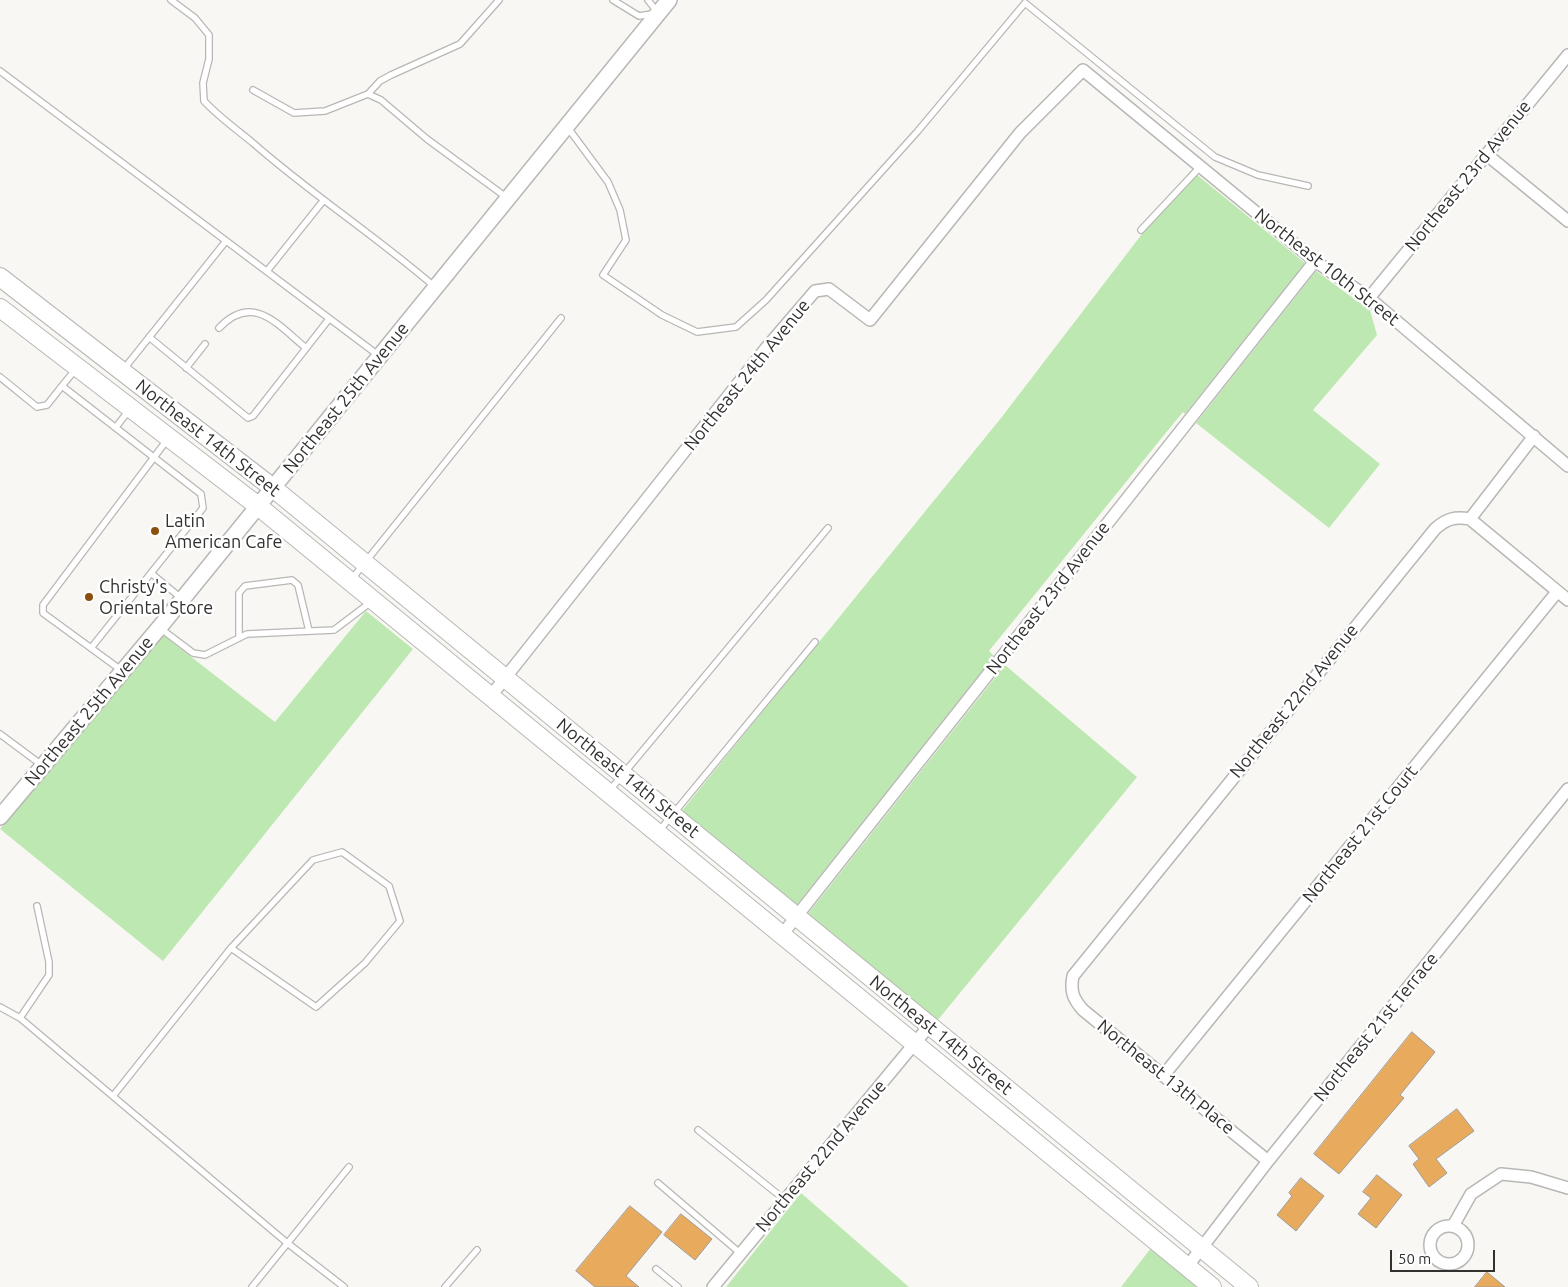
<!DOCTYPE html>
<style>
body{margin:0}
#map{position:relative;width:1568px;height:1287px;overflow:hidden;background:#f9f7f4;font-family:Ubuntu,sans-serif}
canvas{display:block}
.scale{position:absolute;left:1390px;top:1250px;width:105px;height:22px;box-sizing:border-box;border:2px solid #323130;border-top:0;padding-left:6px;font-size:15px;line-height:18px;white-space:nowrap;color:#323130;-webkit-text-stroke:4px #fff;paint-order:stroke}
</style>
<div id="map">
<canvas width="1568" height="1287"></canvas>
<div class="scale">50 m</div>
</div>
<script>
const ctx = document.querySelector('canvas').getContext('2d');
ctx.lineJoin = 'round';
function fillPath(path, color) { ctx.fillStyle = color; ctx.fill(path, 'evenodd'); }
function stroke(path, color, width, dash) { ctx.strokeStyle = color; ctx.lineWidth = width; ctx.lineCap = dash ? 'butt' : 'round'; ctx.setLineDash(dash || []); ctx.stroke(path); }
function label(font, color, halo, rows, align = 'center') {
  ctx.font = font + ' Ubuntu,sans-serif'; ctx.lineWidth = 5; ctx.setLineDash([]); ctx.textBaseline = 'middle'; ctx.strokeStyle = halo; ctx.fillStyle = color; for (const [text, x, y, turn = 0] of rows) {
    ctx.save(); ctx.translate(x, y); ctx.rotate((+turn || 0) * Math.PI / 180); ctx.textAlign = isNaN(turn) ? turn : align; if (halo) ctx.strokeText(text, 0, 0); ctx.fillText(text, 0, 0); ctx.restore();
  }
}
fillPath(new Path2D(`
 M1191,170l114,93 -120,151 -2,-2 -10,12 -184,227 5,5 -198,250 -115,-94 320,-394z
 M1316,271l54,39 7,25 -64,75 67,54 -51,64 -133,-105z
 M366,611l47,38 -250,312 -163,-132 163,-194 112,87z
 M1005,665l132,112 -200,244 -130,-106z
 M801,1193l108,94h-183z
 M1151,1248l48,39h-78z`), '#bee8b1');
const building = new Path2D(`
 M1412,1032l23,20 -35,43 4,3 -65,76 -25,-20z
 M1457,1109l17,22 -38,28 11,14 -18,14 -16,-23 6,-5 -10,-13z
 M1377,1175l25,20 -26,33 -18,-14 13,-16 -8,-6z
 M1301,1178l23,18 -28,35 -19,-16 15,-19 -3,-3z
 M630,1206l32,26 -36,44 13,11h-44l-19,-16z
 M681,1214l31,25 -17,21 -31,-25z
 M1487,1272l18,15h-30z`);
fillPath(building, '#e8ab5e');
stroke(building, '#9d9b98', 1);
const lane = new Path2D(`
 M171,0l24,18 14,17v24l-6,24 1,18c15,16 32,28 49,42 58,51 123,93 182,144
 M613,0l26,16 19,-3 -10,-13
 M0,71l378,284
 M253,90l41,23 31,-2 43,-17 13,6 46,39 79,58
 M368,94l12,-13 11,-6 69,-31 39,-44
 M568,128l40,54 12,28 6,30 -23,35 59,40 35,17 39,-5 30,-27 151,-168 108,-129 190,154 43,18 50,11
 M1141,230l59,-63
 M267,271l56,-70
 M219,328c34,-36 59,-3 87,20
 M149,337l99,81 5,-2 76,-97
 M186,368l19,-24
 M75,370l-13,16 139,108 2,14 -112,140
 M123,370l103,-129
 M0,377l37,30 10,-2 15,-19
 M116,427l14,-18
 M151,573l30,25
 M351,580l210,-262
 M160,628l33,25 12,2 42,-21 87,-4 37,-28
 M239,638v-45l6,-7 47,-6 6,5 11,46
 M121,670l-78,-57v-8l124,-165
 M0,734l43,32
 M610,790l218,-262
 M659,831l156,-189
 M342,852l47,34 11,35 -35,42 -49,44 -85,-59 82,-88z
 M0,1007l20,11 266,224 58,45
 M20,1018l29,-43v-13l-12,-56
 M113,1096l118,-148
 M698,1130l87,70
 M658,1183l82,70
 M656,1269l22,18
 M252,1287l97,-120
 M445,1287l32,-37`);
const street = new Path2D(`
 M1486,154l82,67
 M1369,298l199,-243
 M1470,519l98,81
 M490,697l277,-350 48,-56 14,-2 41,31 150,-187 63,-63 232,191 54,37 199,168
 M781,936l534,-675
 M1163,1076l394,-484
 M1268,1161l-185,-151c-10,-11 -13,-19 -10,-34l362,-447c11,-10 20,-13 35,-10l64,-83
 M1430 1245a19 19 0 1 1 38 0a19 19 0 1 1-38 0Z
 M1453,1226l18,-32 30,-20 30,3 37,11
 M1187,1267l81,-106 300,-372
 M713,1287l216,-261`);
const secondary = new Path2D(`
 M0,817l159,-189 510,-628`);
const primary = new Path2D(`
 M0,277l273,211 976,799
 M0,308l258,198 954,781`);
stroke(lane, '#b9b7b5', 8);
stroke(street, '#b9b7b5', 14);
stroke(secondary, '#b9b7b5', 18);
stroke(primary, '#b9b7b5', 20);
stroke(lane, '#fff', 5.5);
stroke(street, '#fff', 11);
stroke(secondary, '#fff', 15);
stroke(primary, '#fff', 18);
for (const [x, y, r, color] of [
 [155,531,5,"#8b4f0d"],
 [89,597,5,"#8b4f0d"]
]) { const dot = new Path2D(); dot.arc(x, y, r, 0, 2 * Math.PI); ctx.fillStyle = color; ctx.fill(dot); stroke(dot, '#fff', 2); }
label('18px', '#323130', '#fff', [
 ["Northeast 23rd Avenue",1468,176,-51],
 ["Northeast 10th Street",1327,267,38],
 ["Northeast 24th Avenue",747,375,-51],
 ["Northeast 25th Avenue",346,398,-51],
 ["Northeast 14th Street",208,438,38],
 ["Northeast 23rd Avenue",1048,598,-52],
 ["Northeast 22nd Avenue",1294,701,-51],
 ["Northeast 25th Avenue",89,711,-50],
 ["Northeast 14th Street",628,778,39],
 ["Northeast 21st Court",1360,834,-51],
 ["Northeast 21st Terrace",1376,1027,-51],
 ["Northeast 14th Street",941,1035,39],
 ["Northeast 13th Place",1166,1077,39],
 ["Northeast 22nd Avenue",821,1156,-50]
]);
label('18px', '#323130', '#fff', [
 ["Latin",165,521],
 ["American Cafe",165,542],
 ["Christy's",99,587],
 ["Oriental Store",99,608]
], 'left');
</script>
